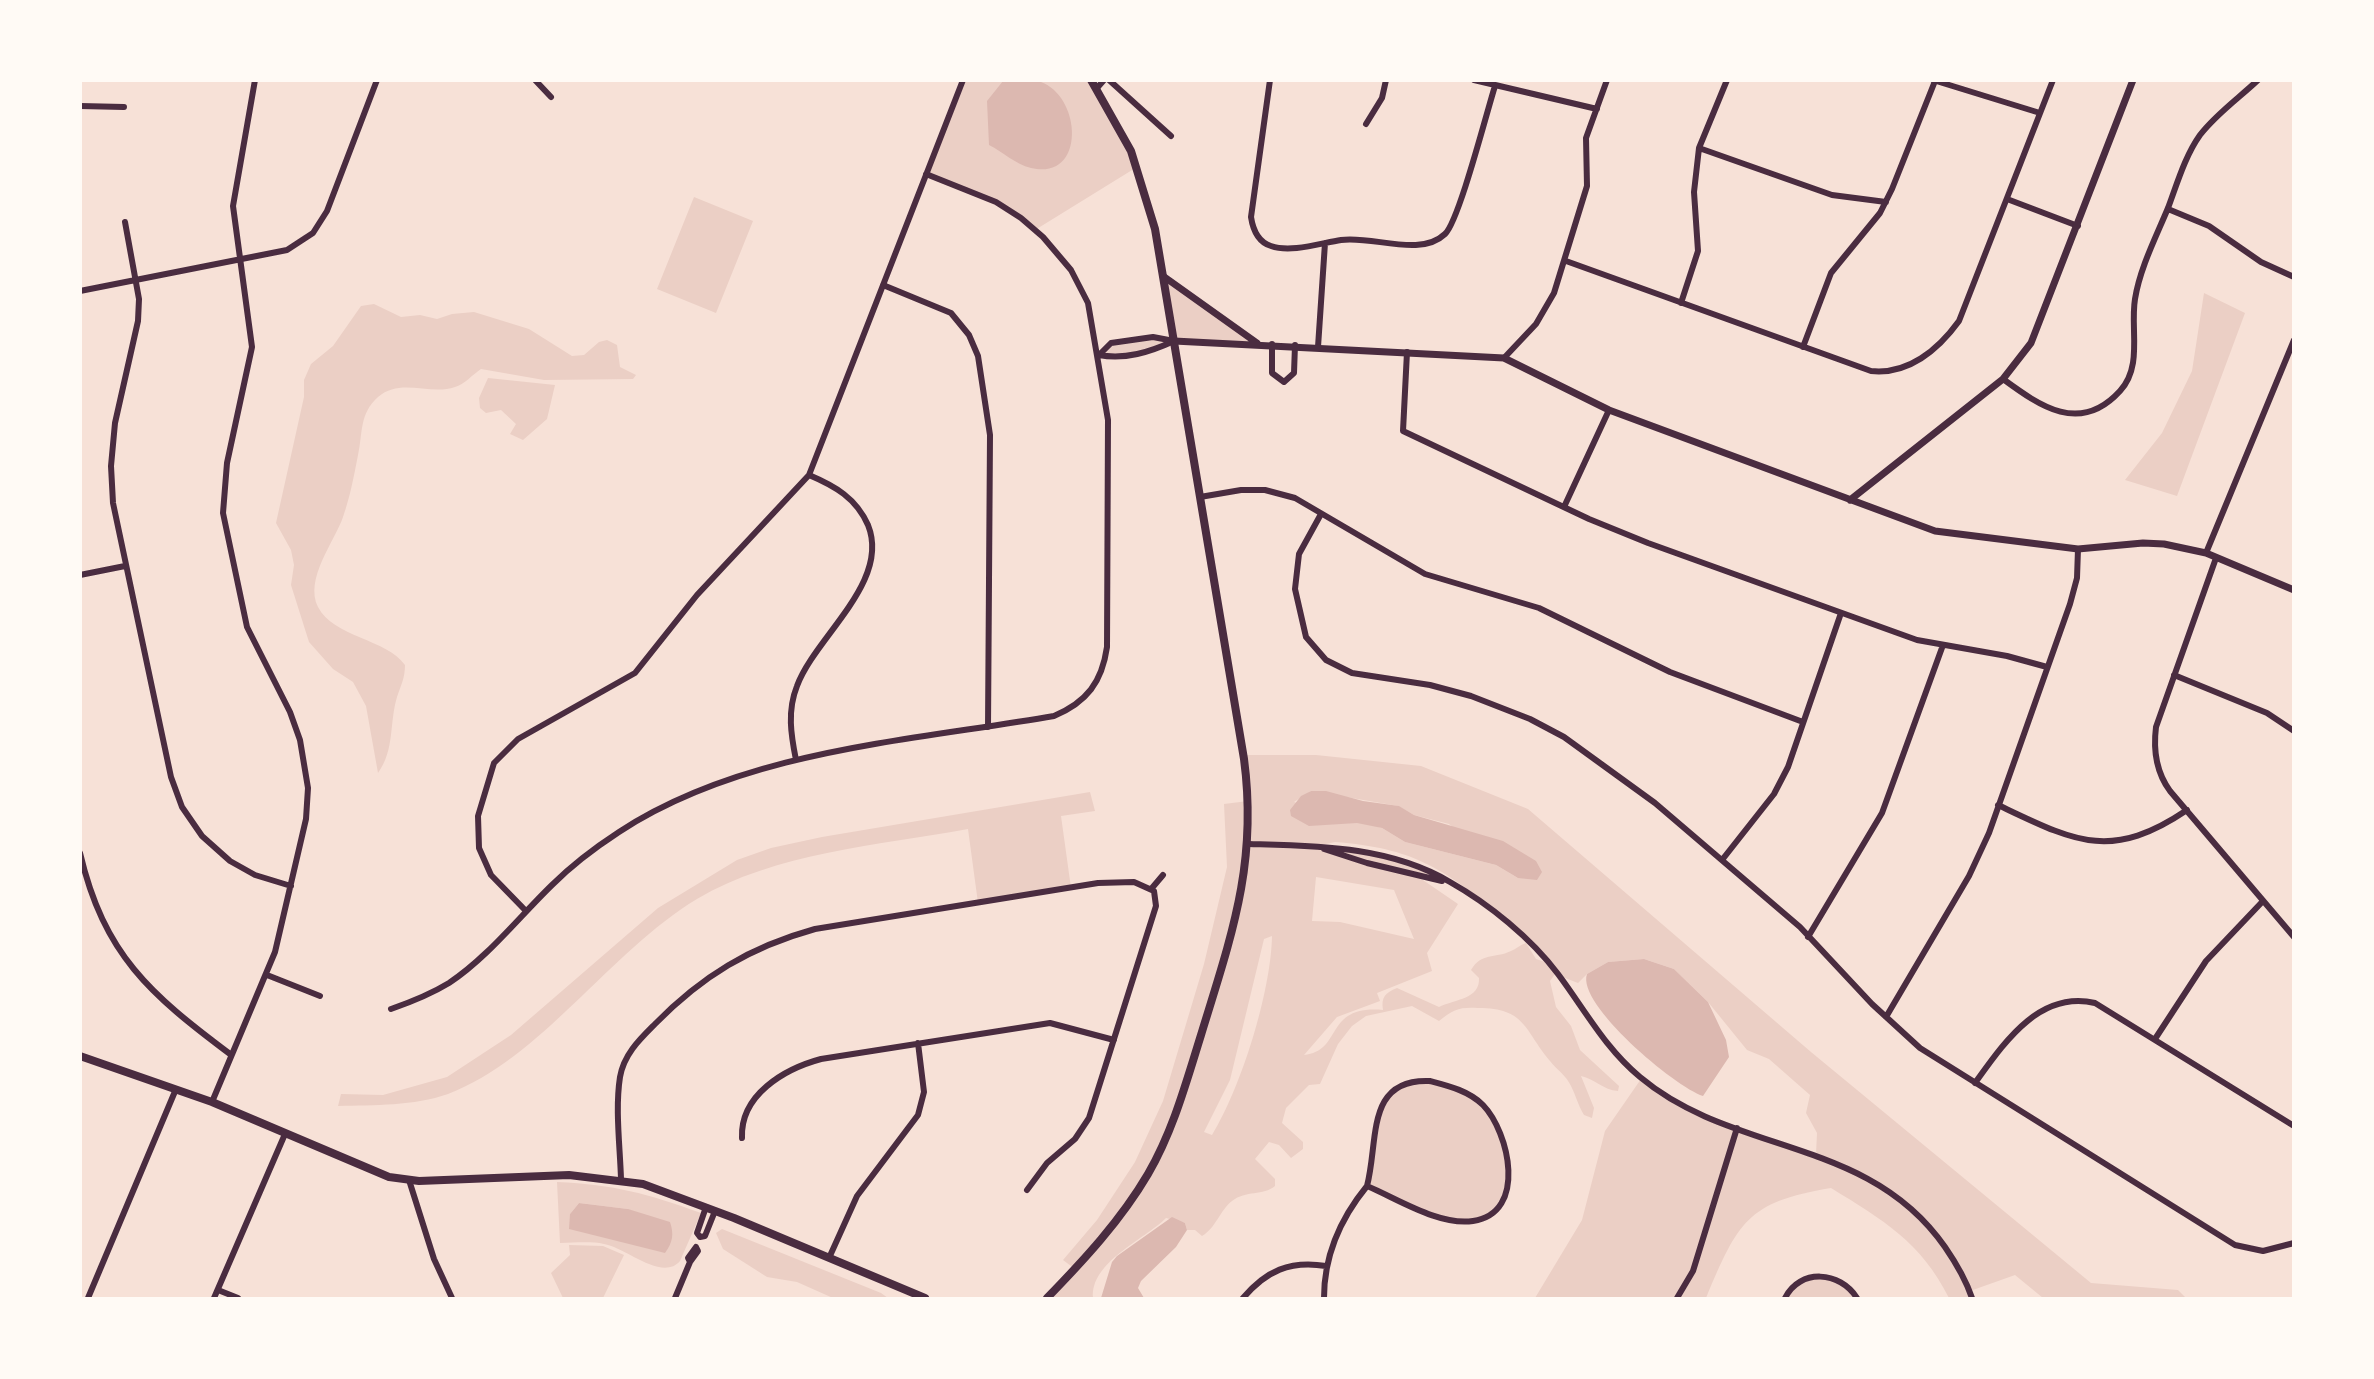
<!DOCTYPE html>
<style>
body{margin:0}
#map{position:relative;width:2374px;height:1379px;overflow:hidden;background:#f7e1d7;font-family:"Asap Condensed",sans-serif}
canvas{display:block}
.frame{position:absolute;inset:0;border:82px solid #fffaf5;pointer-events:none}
</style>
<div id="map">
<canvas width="2374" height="1379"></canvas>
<div class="frame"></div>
</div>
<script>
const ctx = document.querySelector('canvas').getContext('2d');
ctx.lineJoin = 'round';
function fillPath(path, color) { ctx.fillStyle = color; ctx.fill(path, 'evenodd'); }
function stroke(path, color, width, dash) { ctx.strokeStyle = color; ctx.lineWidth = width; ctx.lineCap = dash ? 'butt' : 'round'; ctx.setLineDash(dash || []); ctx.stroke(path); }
fillPath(new Path2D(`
 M963,80l128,1 46,86 -102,63 -39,-28 -70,-28z
 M694,197l59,24 -37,92 -59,-24z
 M1163,276l94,68 -83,-3 -23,11 -52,3c20,-19 48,-20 75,-14z
 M2204,293l41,20 -68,183 -52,-16 37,-47 30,-62z
 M374,304l27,13 19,-2 17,4 15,-5 22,-2 55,17 43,27 12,-1 15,-13 8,-2 10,5 3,22 16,8 -3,4 -89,1 -63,-11c-8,5 -17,16 -26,18 -25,9 -54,-10 -77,10 -19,17 -15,36 -20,58 -4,21 -8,42 -15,62 -8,24 -39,62 -25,90 15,30 69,32 87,58 0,13 -4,20 -8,32 -8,27 -2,52 -19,76l-12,-67 -13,-24 -20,-13 -24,-27 -18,-57 3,-20 -3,-15 -15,-27 28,-126v-17l7,-16 22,-18 28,-40z
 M488,378l67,7 -8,34 -24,21 -13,-6 6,-10 -15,-14 -15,3 -6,-5 -1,-10z
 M1243,755h73l105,11 107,43 283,243 280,231 87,7 8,8h-143l-28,-23 -45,16 2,7h-23c-28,-56 -66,-78 -118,-110 -85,14 -93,35 -125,110h-171l47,-78 23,-89 36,-52 49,30 126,45 1,-21 -11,-20 4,-18 -41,-36 -22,-9 -39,-48 -34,-33 -30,-10 -36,3 -21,12 -9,9 -23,-9 -5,7 6,26 15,19 9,24 39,36 -1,5c-15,-1 -23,-12 -37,-15l13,32 -2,10 -8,-3c-6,-10 -8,-19 -13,-29 -5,-11 -14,-16 -21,-25 -26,-31 -24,-53 -72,-53 -18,-1 -24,1 -39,13l-27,-15 -46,10 -14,10 -14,18 -18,40 -11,1 -23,23 -4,15 21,19v7l-12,9 -12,-13 -10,-3 -14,17 20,20v7c-12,10 -29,4 -43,15 -12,9 -16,27 -30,35l-7,-6h-8l-2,-7 -19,-5c-22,22 -76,44 -73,80h-46l28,-29 -12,-9 34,-40 38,-58 28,-61 41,-137 23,-97 -3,-63 24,-3zM1311,791l87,15 16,9 35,9 69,54 -22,-13 -91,-23 -23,-14 -88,-26zM1335,842c78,6 107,26 166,73 20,17 36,27 50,49l-15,-5 -10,-16c-6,2 -10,6 -15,8 -17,8 -29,1 -40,19l8,8c1,21 -23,21 -40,29l-42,-19c-12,5 -16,9 -14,22 -60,-5 -39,41 -79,45l33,-38 43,-16 -3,-8 55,-22 -5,-18 31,-49 -38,-26 30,4 -75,-29 -54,-8zM1316,877l78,13 20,49 -74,-17 -28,-1zM1272,936c-1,56 -31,152 -60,199l-8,-3 26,-52 34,-141z
 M1090,792l5,19 -34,5 10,72 -93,15 -10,-74c-88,16 -194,24 -271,70 -88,53 -156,160 -249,195 -34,12 -74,11 -110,12l3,-12 42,1 64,-18 64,-42 147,-127 79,-48 34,-12 51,-11z
 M1430,1081c15,6 38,11 49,22 28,27 48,105 -4,117 -25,6 -83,-24 -108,-34l11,-73 20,-27z
 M557,1182c58,3 89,11 144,31l-21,48c-18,21 -55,-14 -76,-17 -14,-3 -30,-1 -44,-1zM579,1203l49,6 -58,20v-15z
 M722,1229l159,64 7,5h-55l-36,-16 -30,-5 -44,-28 -7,-16z
 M569,1245l34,1 21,9 -21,43h-40l-12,-25 19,-18z
 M1804,1279h32l21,19h-72z`), '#ebcfc5');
fillPath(new Path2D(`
 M1003,81c12,-1 27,-3 38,1 41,15 45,99 -10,86 -16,-4 -28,-16 -42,-23l-2,-44z
 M1311,791h15l37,10 36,5 15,9 89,26 33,20 6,11 -5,8 -19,-2 -22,-13 -91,-23 -23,-14 -25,-5 -48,3 -18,-10 -1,-6 11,-14z
 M1644,959l30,10 34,33 18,38 3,17 -26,39c-28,-9 -127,-92 -116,-122l21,-12z
 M579,1203l49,6 42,13c4,12 3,20 -5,31l-96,-24 1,-15z
 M1172,1217l13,6 2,7 -11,17 -35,34 -3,7 6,10h-43l11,-36 5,-6z`), '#dcb8b0');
stroke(new Path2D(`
 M535,80l16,17
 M1109,80l62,56
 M1270,80l-19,137c2,13 7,25 20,29 20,7 50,-3 70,-6 31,-5 79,18 104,-6 14,-13 42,-123 50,-148
 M1474,80l123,29
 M1933,80l107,33
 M1097,88l7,-8
 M80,106l44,1
 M1366,124l16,-26 4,-18
 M1699,148l133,47 54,7
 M2007,199l71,27
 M2168,209l41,17 52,36 33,15
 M125,222l14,77 -1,22 -23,102 -4,43 2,37 58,274 11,30 20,29 28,25 25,14 36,11
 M1566,261l305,110c37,4 67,-21 88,-50l94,-241
 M883,285l68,28 18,22 9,21 12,79 -2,292
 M80,291l207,-41 26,-17 14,-22 50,-131
 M1681,303l17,-52 -4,-59 5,-44 28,-68
 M1153,337l21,4c-24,11 -49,19 -75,14l12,-12z
 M1272,344v29l12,9 10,-9 1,-28
 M1318,347l7,-104
 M1803,347l28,-74 49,-60 12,-24 43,-108
 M1407,352l-4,79 186,88 59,24 269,97 90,16 40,11
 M1504,358l32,-34 18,-31 33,-107 -1,-48 21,-58
 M2003,379c37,27 77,56 117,12 23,-25 10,-62 15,-92 5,-31 21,-62 33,-91 9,-24 17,-52 32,-73 16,-21 39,-37 58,-55
 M1200,497l41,-7h24l30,8 130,76 114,34 131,64 133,50
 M1564,507l45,-97
 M1321,514l-22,40 -4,35 11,48 20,23 26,13 78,12 41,11 59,23 34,18 91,66 145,124 72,77 48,44 315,197 28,6 31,-8
 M2206,553l88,-213
 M2216,558l-60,169c-3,24 0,45 14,64l124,146
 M80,575l45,-9
 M2174,675l93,38 27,18
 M796,760c-5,-25 -9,-49 1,-74 18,-49 94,-104 71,-161 -12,-27 -33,-39 -59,-50
 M1998,805c76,36 112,57 189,5
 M1249,844c69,2 140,2 201,38 39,22 81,56 108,92 27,36 47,74 82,103 94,79 228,59 305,170 11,16 21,33 27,51
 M1324,849l43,14 75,18
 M80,853c24,102 70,141 150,201
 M1722,860l52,-66 14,-27 53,-154
 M1152,888l11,-13
 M526,911l-35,-36 -12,-27 -1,-32 16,-53 24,-24 117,-66 62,-78 112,-120 154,-395
 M1808,937l74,-124 61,-168
 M267,975l53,21
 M391,1009c20,-7 40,-15 58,-26 39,-26 70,-66 103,-98 20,-20 44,-38 67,-53 125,-82 291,-91 435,-116 33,-14 48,-34 53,-69l1,-227 -20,-117 -17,-33 -28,-33 -22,-19 -25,-16 -70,-28
 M1886,1017l83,-141 20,-43 81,-229 7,-26 1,-29
 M2155,1039l51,-78 57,-60
 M1430,1081c19,5 39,10 53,24 26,27 45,108 -10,116 -34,5 -75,-22 -106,-35 12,-45 -2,-108 63,-105z
 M1975,1083c29,-40 64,-93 120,-80l199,123
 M212,1102l63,-150 31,-133 2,-31 -8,-48 -10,-28 -43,-85 -24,-114 4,-50 25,-116 -19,-141 22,-126
 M742,1138c-2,-43 42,-69 79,-79l229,-36 64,17
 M621,1179c-1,-33 -6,-70 -1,-102 4,-23 20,-38 35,-53 47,-48 95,-77 160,-95l283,-46 36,-1 20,9 2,15 -67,212 -14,21 -28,24 -20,27
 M409,1180l25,79 18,39
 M706,1207l-9,26 3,4 5,-1 10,-25
 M696,1247l2,4 -8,11 -2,-4z
 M829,1258l28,-62 61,-81 6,-23 -6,-49
 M218,1290l20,8
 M88,1298l88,-209
 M214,1298l71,-164
 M675,1298l15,-36
 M1243,1298c23,-27 47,-38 83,-32
 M1324,1298c0,-43 16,-79 43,-112
 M1677,1298l16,-27 44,-143
 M1785,1298c15,-30 55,-27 72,0`), '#4a2c40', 6);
stroke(new Path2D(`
 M1163,276l94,67
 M1174,341l330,17 105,52 326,121 143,18 65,-6 21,1 42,9 88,37
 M1850,500l153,-121 28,-36 102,-263`), '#4a2c40', 7);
stroke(new Path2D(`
 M80,1056l132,46 177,75 30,4 150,-6 74,9 91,34 191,80
 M1047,1298c37,-38 74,-78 101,-124 25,-43 38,-91 53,-139 30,-98 57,-171 43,-276l-89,-530 -24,-78 -40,-71`), '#4a2c40', 8);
</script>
